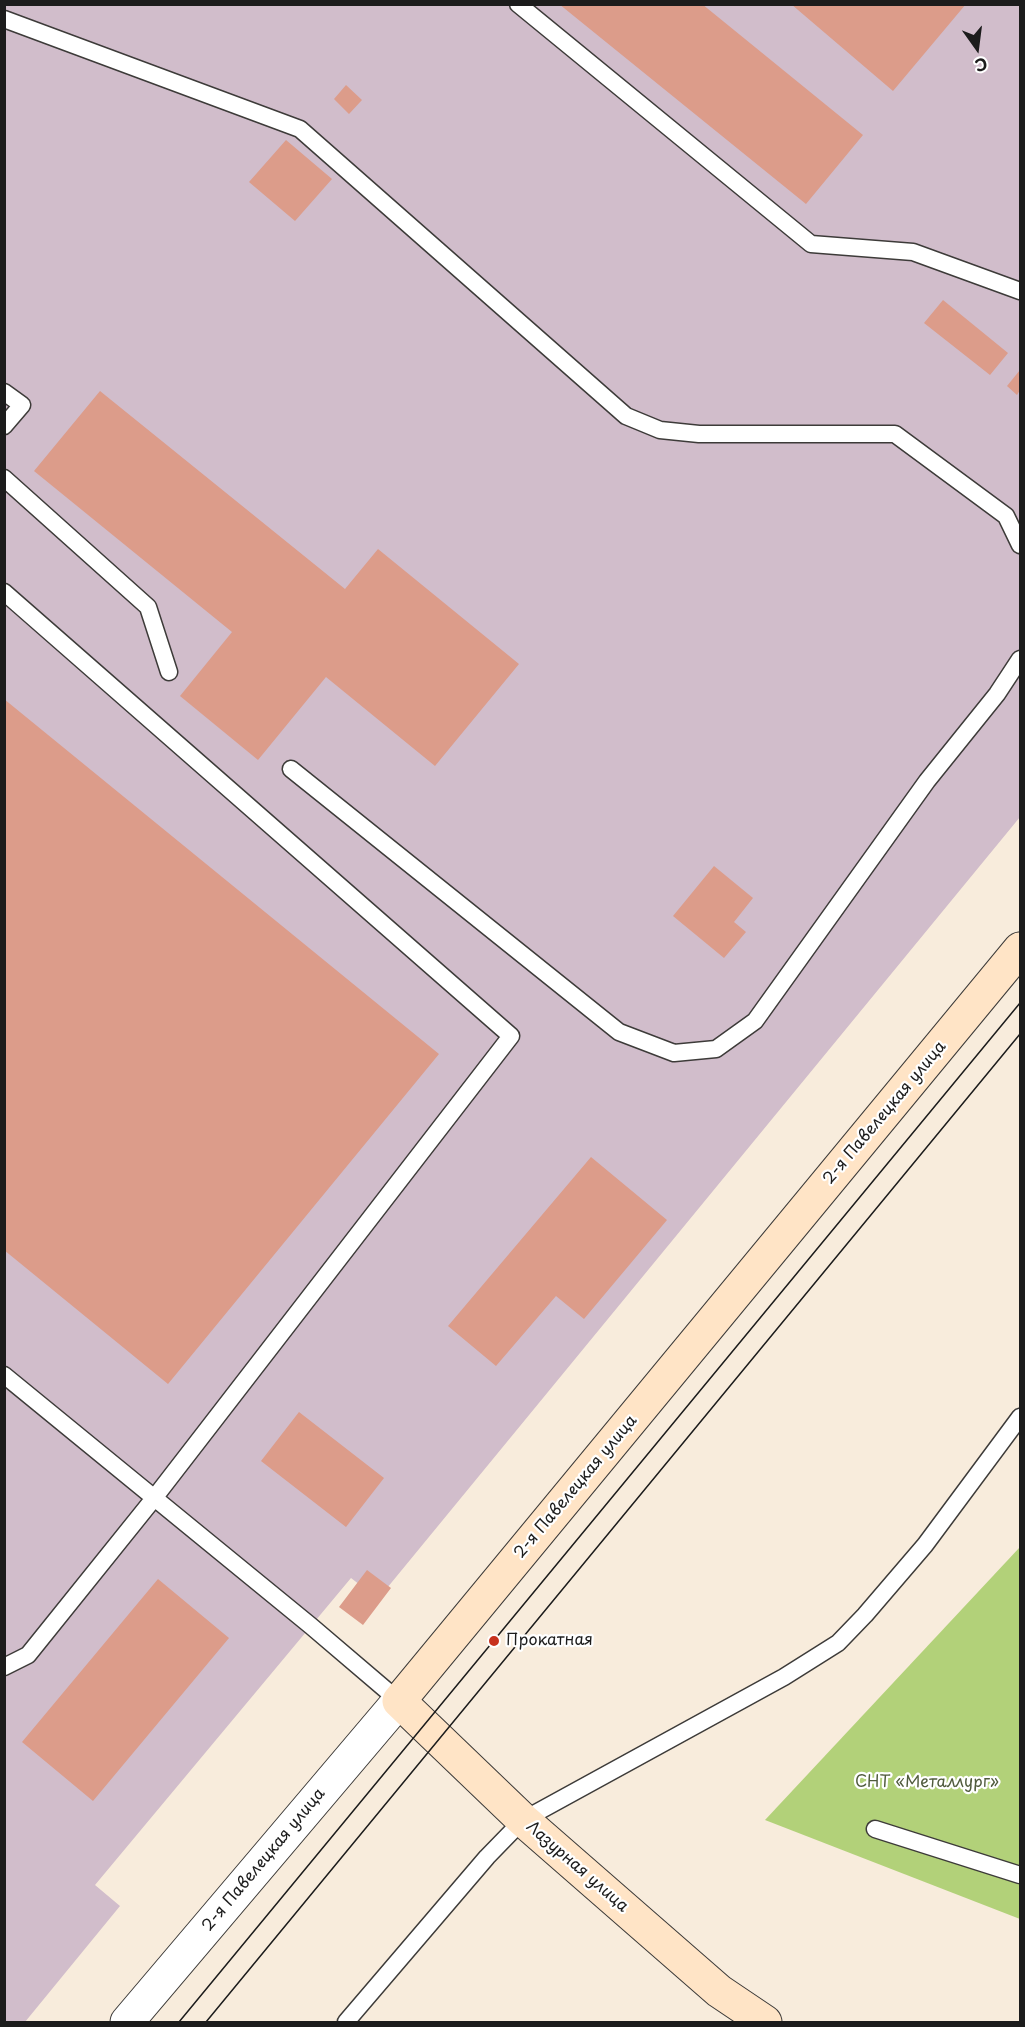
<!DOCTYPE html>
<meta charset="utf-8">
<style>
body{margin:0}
#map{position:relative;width:1025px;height:2027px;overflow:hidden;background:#f8ecdc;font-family:"Playpen Sans",sans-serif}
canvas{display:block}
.frame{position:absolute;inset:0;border:6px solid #1c1c1c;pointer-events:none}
.north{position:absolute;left:947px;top:18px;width:60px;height:60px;-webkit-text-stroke:4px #fff;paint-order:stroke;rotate:166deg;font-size:16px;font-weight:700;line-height:24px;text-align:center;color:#1c1c1c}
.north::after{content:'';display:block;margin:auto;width:21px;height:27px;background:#1c1c1c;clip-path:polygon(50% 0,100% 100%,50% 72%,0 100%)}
</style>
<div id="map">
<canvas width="1025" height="2027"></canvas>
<div class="frame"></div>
<div class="north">С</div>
</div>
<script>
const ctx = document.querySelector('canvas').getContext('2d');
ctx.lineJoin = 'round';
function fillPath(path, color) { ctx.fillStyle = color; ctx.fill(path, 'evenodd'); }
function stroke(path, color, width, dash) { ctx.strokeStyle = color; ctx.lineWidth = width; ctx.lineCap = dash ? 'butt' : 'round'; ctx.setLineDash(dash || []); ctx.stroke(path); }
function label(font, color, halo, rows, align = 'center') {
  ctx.font = font + ' "Playpen Sans",sans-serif'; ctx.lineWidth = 4.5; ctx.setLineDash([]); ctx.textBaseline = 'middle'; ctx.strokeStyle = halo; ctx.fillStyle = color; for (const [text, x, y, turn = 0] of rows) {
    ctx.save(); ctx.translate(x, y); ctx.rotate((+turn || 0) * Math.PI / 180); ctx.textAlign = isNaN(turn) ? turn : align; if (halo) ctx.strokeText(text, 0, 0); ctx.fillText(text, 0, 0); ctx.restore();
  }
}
fillPath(new Path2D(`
 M5,5h1015v812l-642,782 -27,-21 -256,307 25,21 -95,116h-20z`), '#d1bdcb');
fillPath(new Path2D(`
 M1020,1547v372l-255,-99z`), '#b2d179');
fillPath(new Path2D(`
 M559,4h143l161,131 -57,69z
 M791,4h175l-73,87z
 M346,85l16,15 -13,14 -15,-15z
 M286,140l46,39 -37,42 -46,-39z
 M943,300l65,53 -18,22 -66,-52z
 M1020,370v20l-3,5 -10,-9z
 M100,391l245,198 33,-40 141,115 -84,102 -109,-89 -68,83 -78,-64 52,-64 -198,-161z
 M4,699l435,355 -271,330 -164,-134z
 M714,866l39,32 -19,24 12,10 -22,26 -51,-42z
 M591,1157l76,63 -83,99 -28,-23 -60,70 -48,-40z
 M299,1412l85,66 -38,49 -85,-66z
 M367,1570l24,18 -28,37 -24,-18z
 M158,1579l71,59 -136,163 -71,-59z`), '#dc9c8a');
const lane = new Path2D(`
 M518,4l293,240 102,8 107,39
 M4,19l296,110 326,287 34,14 39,4h196l111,82 14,29
 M4,392l18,13 -18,21
 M4,478l144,129 21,65
 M4,592l507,444 -356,461 -127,158 -24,12
 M291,769l328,263 55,21 42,-4 39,-28 172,-240 70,-87 23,-35
 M4,1375l307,251 88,75
 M875,1829l145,46
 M346,2022l141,-165 36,-37 261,-143 54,-34 27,-28 60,-70 95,-128`);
const street = new Path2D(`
 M127,2022l272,-321`);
const secondary = new Path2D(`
 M765,2022l-46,-31 -196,-171 -124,-119 621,-752`);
stroke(lane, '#3d3b39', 19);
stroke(street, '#3d3b39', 35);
stroke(secondary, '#3d3b39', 35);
stroke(lane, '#fff', 16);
stroke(street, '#fff', 33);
stroke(secondary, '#ffe4c6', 33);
stroke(new Path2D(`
 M179,2022l841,-1019
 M206,2022l814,-988`), '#1c1c1c', 1.5);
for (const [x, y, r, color] of [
 [494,1641,6,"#c8321e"]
]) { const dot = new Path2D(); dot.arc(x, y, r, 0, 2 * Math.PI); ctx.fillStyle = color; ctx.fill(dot); stroke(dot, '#fff', 2); }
label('16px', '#1c1c1c', '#fff', [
 ["2-я Павелецкая улица",885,1113,-50],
 ["2-я Павелецкая улица",576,1487,-50],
 ["2-я Павелецкая улица",264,1860,-50],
 ["Лазурная улица",577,1867,41]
]);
label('16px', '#1c1c1c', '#fff', [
 ["Прокатная",506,1641]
], 'left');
label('16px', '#505b3d', '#fff', [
 ["СНТ «Металлург»",927,1783]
]);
</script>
